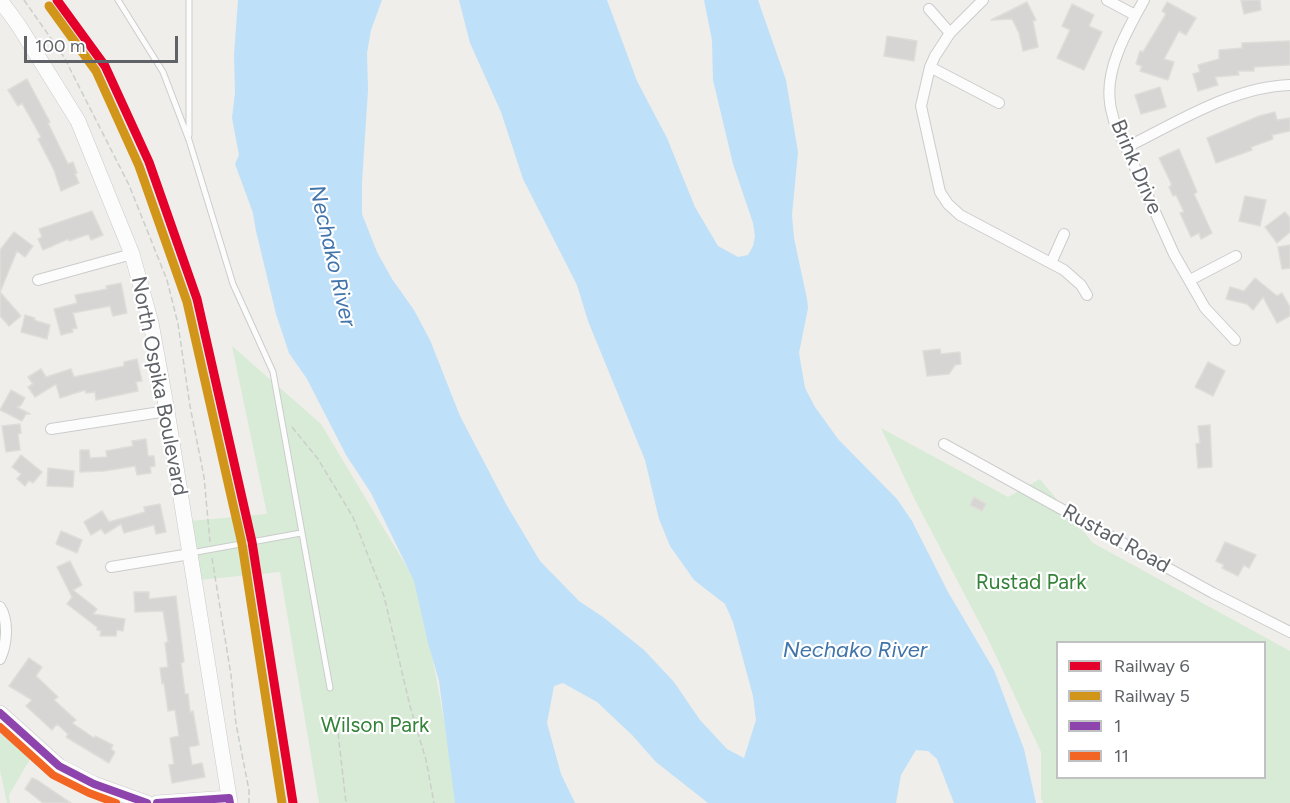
<!DOCTYPE html>
<style>
body{margin:0}
#map{position:relative;width:1290px;height:803px;overflow:hidden;background:#efeeea;font-family:Figtree,sans-serif}
canvas{display:block}
.legend{position:absolute;left:1056px;top:641px;width:210px;height:138px;box-sizing:border-box;background:#fff;border:2px solid #bfc1c3;margin:0;padding:8px 10px;list-style:none;font-size:18px;color:#5f6368}
.legend li{display:flex;align-items:center;gap:12px;height:30px}
.legend b{width:30px;border:2px solid #bfc1c3}
.scale{position:absolute;left:24px;top:36px;width:154px;height:27px;box-sizing:border-box;border:3px solid #5f6368;border-top:0;padding-left:8px;font-size:18px;line-height:21px;white-space:nowrap;color:#5f6368;-webkit-text-stroke:4px #fff;paint-order:stroke}
</style>
<div id="map">
<canvas width="1290" height="803"></canvas>
<ul class="legend">
<li><b style="height:8px;background:#e4002b"></b>Railway 6</li>
<li><b style="height:8px;background:#d1951a"></b>Railway 5</li>
<li><b style="height:8px;background:#8e44ad"></b>1</li>
<li><b style="height:8px;background:#f26522"></b>11</li>
</ul>
<div class="scale">100 m</div>
</div>
<script>
const ctx = document.querySelector('canvas').getContext('2d');
ctx.lineJoin = 'round';
function fillPath(path, color) { ctx.fillStyle = color; ctx.fill(path, 'evenodd'); }
function stroke(path, color, width, dash) { ctx.strokeStyle = color; ctx.lineWidth = width; ctx.lineCap = dash ? 'butt' : 'round'; ctx.setLineDash(dash || []); ctx.stroke(path); }
function label(font, color, halo, rows, align = 'center') {
  ctx.font = font + ' Figtree,sans-serif'; ctx.lineWidth = 4.5; ctx.setLineDash([]); ctx.textBaseline = 'middle'; ctx.strokeStyle = halo; ctx.fillStyle = color; for (const [text, x, y, turn = 0] of rows) {
    ctx.save(); ctx.translate(x, y); ctx.rotate((+turn || 0) * Math.PI / 180); ctx.textAlign = isNaN(turn) ? turn : align; if (halo) ctx.strokeText(text, 0, 0); ctx.fillText(text, 0, 0); ctx.restore();
  }
}
fillPath(new Path2D(`
 M232,346l89,78 96,160 4,11 29,158 15,50h-146l-39,-231 -81,8 -9,-59 77,-7z
 M881,428l127,69 32,-18 53,64 197,108v152h-247l-2,-5v-46l-53,-113 -73,-139zM1058,642h206v136h-206z
 M0,716l36,33 -27,46 1,8h-3l-7,-33z`), '#d8ebd6');
fillPath(new Path2D(`
 M238,0h144l-11,30 -4,23 1,37 -6,92v32l15,38 15,27 22,31 16,30 30,76 46,88 34,57 39,40 24,16 41,33 30,32 26,38 27,29 17,9 12,-38 -3,-24 -20,-74 -8,-18 -31,-24 -24,-34 -11,-27 -14,-59 -57,-139 -11,-36 -54,-106 -22,-67 -31,-69 -11,-43h148l30,81 30,57 28,69 23,39 20,11 10,-2 5,-9 2,-10 -2,-13 -20,-59 -20,-84 -1,-40 -8,-40h54l28,80 12,72 -6,63 2,23 13,61 1,9 -9,45 6,35 10,19 23,32 59,60 15,22 36,71 46,78 30,79 12,54h-82l-17,-44 -9,-8 -12,-1 -15,25 -5,28h-188l-52,-41 -24,-27 -35,-33 -34,-19 -9,3 -7,37 14,51 14,29h-120l-16,-122 -11,-38 -14,-62 -43,-88 -25,-38 -39,-76 -18,-26 -13,-39 -20,-83 -3,-18 -18,-49 4,-9 -7,-37 3,-25 -1,-38z`), '#bfe0f9');
const building = new Path2D(`
 M1241,0h19l1,10 -17,4z
 M1027,2l9,18 -3,1 5,26 -15,4 -4,-18 -7,-14 -21,1z
 M1167,2l29,16 -10,17 -7,-4 -15,28 10,3 -6,18 -28,-9 2,-5 -6,-2 4,-13 3,1 23,-38 -4,-3z
 M1072,4l22,11 -5,11 13,6 -18,38 -27,-12 13,-28 -8,-4z
 M887,36l30,5 -3,20 -30,-5z
 M1290,41v24l-36,2v4h-16l1,4 -24,2 3,8 -20,6 -5,-17 7,-2 -2,-7 21,-6v-9l23,-2v-5z
 M27,79l23,43 -2,1 20,41 5,-2 4,11 -2,1 4,9 -18,8 -7,-21 -16,-31 3,-2 -19,-34 -4,3 -10,-16z
 M1160,87l6,20 -25,7 -6,-19z
 M1275,112l2,8 13,-2v13l-18,4 1,4 -22,8 1,3 -36,13 -9,-25 52,-22z
 M1179,149l18,43 -3,2 18,39 -11,6 -2,-6 -8,4 -11,-24 4,-1 -8,-17 -3,1 -4,-9 2,-1v-3l-12,-25z
 M1245,196l21,4 -6,26 -21,-5z
 M92,211l11,24 -12,5 -2,-5h-3l-17,6 -1,-2 -25,11 -5,-11 4,-2 -3,-8z
 M1285,212l5,6v14l-13,11 -12,-16z
 M14,232l19,14 -8,11 -8,-6 -17,41 21,24 -12,10 -9,-10v-66z
 M1290,245v23l-8,1 -4,-22z
 M1255,278l22,18 5,-3 8,14v9l-13,7 -14,-26 -10,13 -6,-6 -21,-5 4,-12 14,4z
 M121,283l6,30 -14,3 -3,-10 -37,7 4,15 -5,1 1,3 -12,3 -7,-26 23,-6 -2,-8 32,-6 -1,-3z
 M25,315l10,3 -1,2 16,5 -3,14 -26,-7z
 M940,349l1,5 19,-2 1,12 -6,1 -6,9 -22,2 -4,-25z
 M137,359l5,22 -6,1 2,9 -42,9 -1,-8 -9,1 -1,-3 -25,8 -4,-14 -21,13 -7,-10 5,-3 -5,-7 13,-8 5,8 25,-8 3,8 50,-11v-4z
 M1208,362l17,9 -12,25 -18,-9z
 M11,390l14,8 -4,7 -4,2 13,7h-4l-4,7 -22,-11z
 M20,424l1,9 -3,1 2,16 -14,2 -4,-26z
 M1210,425l2,42 -14,1 -2,-24 4,-1 -2,-17z
 M146,439l2,17h6l1,10 -5,1 1,6 -14,2 -2,-9 -31,5 -24,1v-22h9l1,8 17,-1 -1,-6 27,-5 -1,-5z
 M21,455l21,17 -9,11 -4,-3 -4,6 -8,-7 4,-5 -9,-7z
 M48,468l26,3 -1,16 -26,-1z
 M974,497l12,7 -4,7 -12,-6z
 M160,504l6,28 -10,2 -2,-9 -30,8 -3,-9 -16,10 -4,-5 -10,6 -7,-13 18,-11 7,11 36,-10 -1,-5z
 M61,531l21,9 -5,13 -21,-9z
 M1225,542l31,13 -7,13 -5,-3 -6,11 -16,-8 2,-3 -8,-4z
 M70,561l12,24 -9,5 24,19 -4,5 32,5 -2,12 -6,-1 -1,6h-16l1,-5 -4,-1v-3l-30,-23 5,-7 -15,-30z
 M134,592h15v7l27,-3 8,66 -3,1 4,31h3l2,18 3,-1 6,34 -10,2 3,18 10,-2 3,14 -33,6 -3,-18 5,-1 -4,-26 9,-2 -4,-26 -7,1 -4,-28 -2,1 -2,-16 8,-1 -3,-24 3,-1 -5,-31 -28,1z
 M29,658l13,9 -6,9 22,21 -4,3 22,20 -4,3 22,15 1,-2 18,9 -2,4 4,3 -6,11 -43,-26 2,-3 -11,-10 -5,6 -26,-24 6,-6 -23,-14z
 M32,778l5,2 34,23h-28l-18,-14z`);
fillPath(building, '#d6d5d3');
stroke(building, '#deddd9', 1.5);
const lane = new Path2D(`
 M118,0l45,72 26,68 44,144 40,88 57,316
 M189,135v-135
 M191,553l110,-20`);
const street = new Path2D(`
 M983,0l-33,33 -15,23 -5,11 -9,39 19,86 8,12 12,11 104,55 17,15 6,10
 M1107,0l28,15
 M1144,0c-16,29 -39,68 -34,102 0,6 3,13 4,19l60,133 31,54 30,32
 M929,9l21,24
 M930,67l69,36
 M1127,147c51,-25 105,-60 163,-62
 M1051,263l13,-29
 M38,280l94,-26
 M1190,280l46,-24
 M51,429l116,-18
 M944,444l269,149 77,39
 M111,567l79,-13
 M0,607c9,14 7,37 0,52`);
const secondary = new Path2D(`
 M0,0l19,26 59,95 54,133 19,69 16,88 63,392
 M0,713l59,53 35,18 53,19
 M157,803l72,-5`);
stroke(lane, '#cbcccc', 7);
stroke(street, '#cbcccc', 12);
stroke(secondary, '#cacacb', 16);
stroke(new Path2D(`
 M24,0l40,57 65,128 38,95 11,44 12,82 14,71 6,65
 M292,427l26,32 35,58 31,79 26,110 16,54 8,43
 M212,558l19,117 5,49 13,66v13
 M336,715l10,88`), '#cacfcc', 1.5, [6, 3]);
stroke(lane, '#fdfcfc', 5);
stroke(street, '#fdfcfc', 10);
stroke(secondary, '#fdfcfc', 15);
stroke(new Path2D(`
 M0,713l59,53 35,18 53,19
 M157,803l72,-5 1,5`), '#8e44ad', 8);
stroke(new Path2D(`
 M0,727l53,48 36,18 27,10`), '#f26522', 8);
stroke(new Path2D(`
 M57,0l48,66 44,96 48,137 55,243 41,261`), '#e4002b', 9);
stroke(new Path2D(`
 M49,6l47,65 43,95 48,136 55,242 40,259`), '#d1951a', 9);
label('21px', '#5f6368', '#fff', [
 ["Brink Drive",1136,167,67],
 ["North Ospika Boulevard",159,386,79],
 ["Rustad Road",1116,539,29]
]);
label('21px', '#348238', '#fff', [
 ["Rustad Park",1031,583],
 ["Wilson Park",375,726]
]);
label('italic 22px', '#4174aa', '#fff', [
 ["Nechako River",332,256,77],
 ["Nechako River",855,651]
]);
</script>
